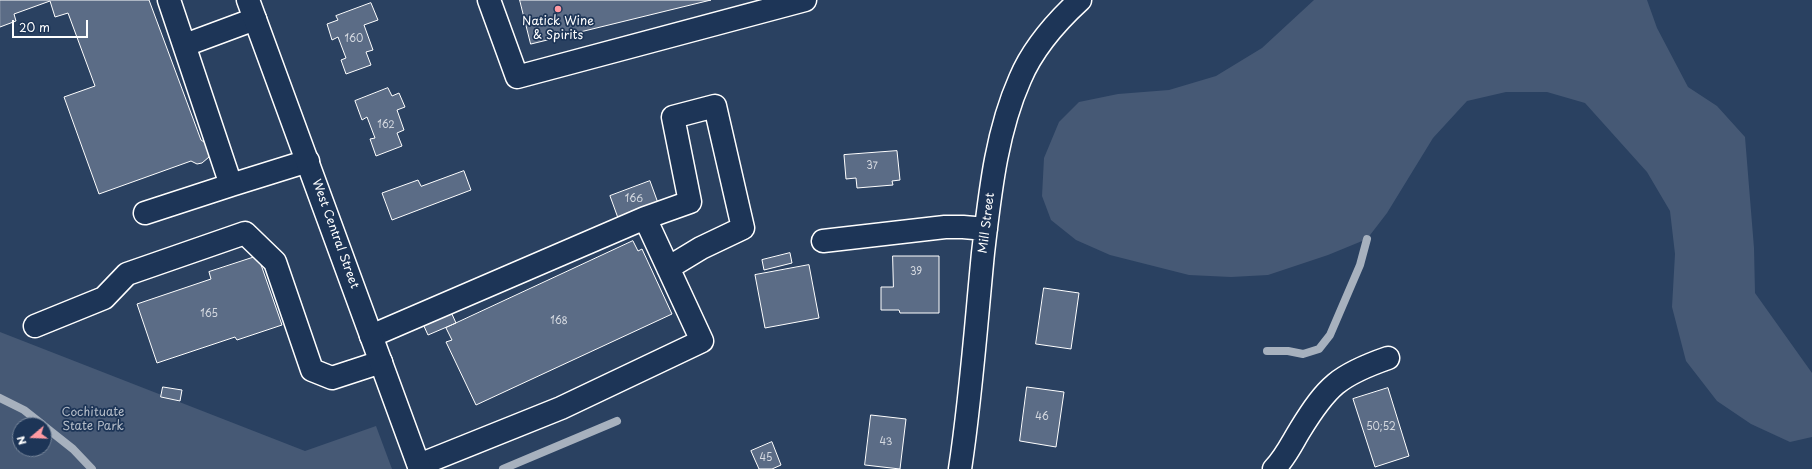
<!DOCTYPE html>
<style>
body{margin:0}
#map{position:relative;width:1812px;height:469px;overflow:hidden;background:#2a4161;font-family:"Playpen Sans",sans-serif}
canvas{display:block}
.north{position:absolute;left:12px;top:417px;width:40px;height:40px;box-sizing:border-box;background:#1d3557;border:1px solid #77869a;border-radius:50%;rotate:251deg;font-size:11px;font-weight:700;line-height:16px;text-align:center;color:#fff}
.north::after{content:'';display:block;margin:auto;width:14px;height:18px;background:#ff9aa2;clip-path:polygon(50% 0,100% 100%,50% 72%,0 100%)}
.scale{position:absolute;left:12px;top:20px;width:76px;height:18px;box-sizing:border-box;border:2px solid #fff;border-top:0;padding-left:5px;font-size:12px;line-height:14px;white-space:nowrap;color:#fff;-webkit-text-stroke:3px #1d3557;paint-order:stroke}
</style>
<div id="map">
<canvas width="1812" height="469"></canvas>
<div class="north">N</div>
<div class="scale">20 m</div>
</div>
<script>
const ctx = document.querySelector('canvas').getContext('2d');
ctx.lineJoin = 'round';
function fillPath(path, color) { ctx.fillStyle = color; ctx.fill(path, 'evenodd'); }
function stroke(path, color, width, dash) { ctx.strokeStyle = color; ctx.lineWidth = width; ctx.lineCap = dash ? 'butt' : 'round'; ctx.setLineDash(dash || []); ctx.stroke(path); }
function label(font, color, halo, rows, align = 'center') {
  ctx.font = font + ' "Playpen Sans",sans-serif'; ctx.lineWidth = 3.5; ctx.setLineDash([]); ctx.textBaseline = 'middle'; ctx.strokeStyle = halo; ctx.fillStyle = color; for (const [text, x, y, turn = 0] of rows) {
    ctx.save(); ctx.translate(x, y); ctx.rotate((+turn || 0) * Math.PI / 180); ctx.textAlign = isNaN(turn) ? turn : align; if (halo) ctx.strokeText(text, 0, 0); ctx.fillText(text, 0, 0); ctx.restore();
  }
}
fillPath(new Path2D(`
 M1314,0h333l10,28 31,59 29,19 28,31 9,111 1,45 57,80v64l-22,5 -39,-18 -34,-23 -31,-40 -14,-54 3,-53 -5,-43 -23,-39 -62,-69 -38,-11h-41l-39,9 -34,37 -46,75 -20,26 -39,16 -60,20 -37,2 -42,-2 -79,-20 -34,-15 -25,-20 -9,-24 2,-38 15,-36 20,-20 39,-8 51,-4 47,-14 46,-28z
 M0,332l305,119 71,-25 16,43h-392zM20,425h24v24h-24z`), '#465975');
stroke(new Path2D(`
 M1267,351h21l15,3 16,-5 11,-14 30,-70 7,-26
 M0,398l24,12 19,15
 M44,426l29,23 19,20
 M503,469l114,-48`), '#a7b1be', 8);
const building = new Path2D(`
 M0,0h149l52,140 6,4 3,9 -1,4 -7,6 -5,1 -6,-3 -92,33 -35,-97 31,-11 -27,-73 -13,4 -5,-16 -36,13 2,7 -16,6z
 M520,0h191l-180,44z
 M371,3l7,17 -14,5 9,25 -7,2 5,13 -25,9 -5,-14 5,-2 -8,-21 -6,3 -5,-16 11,-4 -2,-4z
 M388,88l4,8 7,-3 6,14 -8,3 7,20 -7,3 5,13 -26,10 -6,-17 5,-1 -8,-21 -5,3 -7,-19z
 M897,151l3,29 -8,1 1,4 -36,3 -1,-10 -10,1 -2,-24z
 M464,171l7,19 -79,30 -10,-27 36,-13 3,6z
 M650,181l8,22 -40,15 -8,-22z
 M633,241l5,10 4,-2 30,65 -196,91 -30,-63 6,-2 -6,-12z
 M790,253l2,10 -28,7 -2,-10z
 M258,256l24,69 -45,15 -2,-3 -78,26 -20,-59 74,-25 -2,-7z
 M893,256h46v57h-39l-1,-3h-18v-23h12z
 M809,265l10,53 -54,10 -10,-53z
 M1044,288l35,5 -8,56 -35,-5z
 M451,312l5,11 -28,12 -5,-11z
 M163,387l19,3 -2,11 -19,-4z
 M1027,387l37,5 -8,55 -36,-6z
 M1388,388l21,68 -34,11 -22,-68z
 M871,415l35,4 -6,50 -35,-4z
 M772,442l9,23 -9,4h-13l-8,-18z`);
fillPath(building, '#5b6c86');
stroke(building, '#fff', 1);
const minor = new Path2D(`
 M169,0l62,185 77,-24
 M489,0l28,77 288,-77
 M185,45l70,-26
 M145,213l86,-28
 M645,218l45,-16 -17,-85 42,-11 28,122 -42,20 -33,20
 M823,241l122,-14h18l23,2
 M35,326l69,-28 23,-24 118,-41 30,29 37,108 20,8 49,-16
 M371,336l274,-118 57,123 -141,67 -142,57
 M960,469c11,-72 16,-144 23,-216 7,-59 13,-120 37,-174 13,-31 36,-57 60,-79
 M1274,469c11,-11 18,-26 26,-39 27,-44 39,-55 88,-72`);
const major = new Path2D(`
 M248,0l172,469`);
stroke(minor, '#fff', 25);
stroke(major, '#fff', 25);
stroke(minor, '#1d3557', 22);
stroke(major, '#1d3557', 22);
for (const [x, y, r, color] of [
 [558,9,4,"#ff9aa2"]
]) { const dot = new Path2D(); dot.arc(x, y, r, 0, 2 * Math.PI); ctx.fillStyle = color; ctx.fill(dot); stroke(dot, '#1d3557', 1.5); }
label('10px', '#d6dae1', null, [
 ["160",354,39],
 ["162",386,125],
 ["37",872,166],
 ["166",634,199],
 ["39",916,272],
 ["165",209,314],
 ["168",559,321],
 ["46",1042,417],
 ["50;52",1381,427],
 ["43",886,442],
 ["45",766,458]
]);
label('12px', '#fff', '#1d3557', [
 ["Natick Wine",558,22],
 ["& Spirits",558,36]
]);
label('12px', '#fff', '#1d3557', [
 ["Mill Street",987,223,-83],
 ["West Central Street",335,234,70]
]);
label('12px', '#b5bdc8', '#1d3557', [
 ["Cochituate",93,413],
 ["State Park",93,427]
]);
</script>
